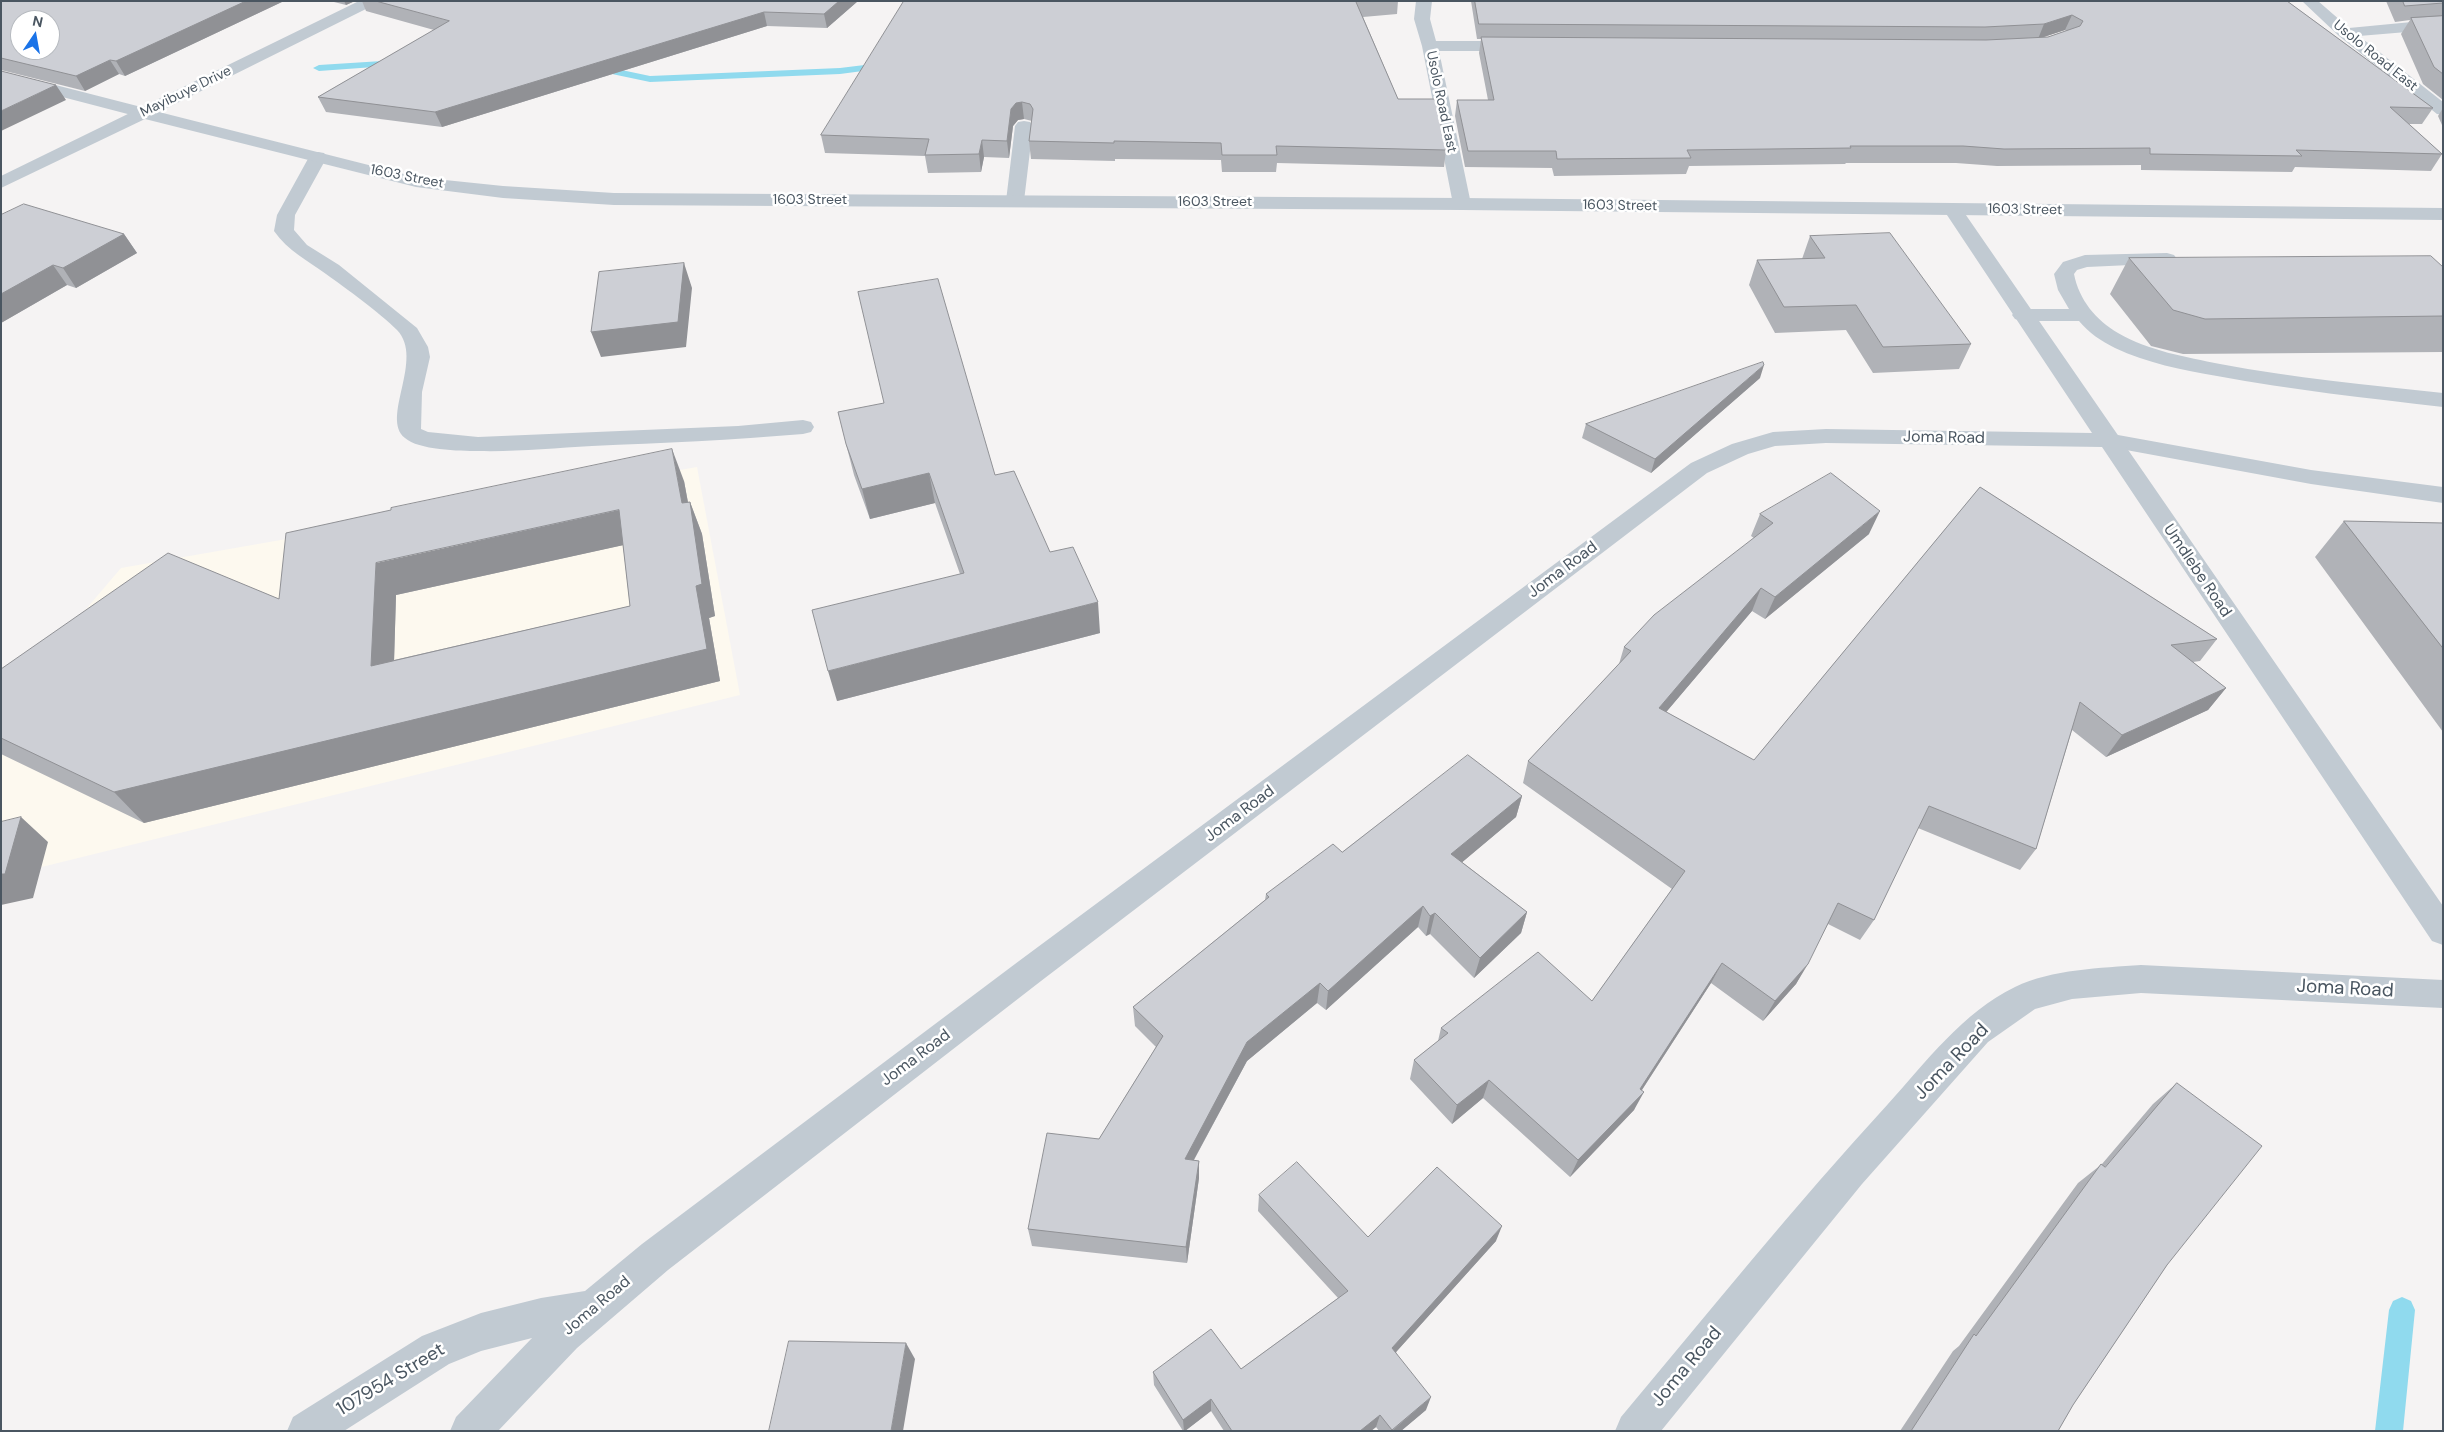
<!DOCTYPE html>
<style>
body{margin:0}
#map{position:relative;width:2444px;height:1432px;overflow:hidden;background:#f5f3f3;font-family:"DM Sans",sans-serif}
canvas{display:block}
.frame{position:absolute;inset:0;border:2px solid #4a5661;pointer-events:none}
.north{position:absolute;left:10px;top:10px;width:50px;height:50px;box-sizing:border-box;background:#fff;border:1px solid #b7bbc0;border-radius:50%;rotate:12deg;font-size:14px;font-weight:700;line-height:20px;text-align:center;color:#4a5661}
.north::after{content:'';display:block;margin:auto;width:18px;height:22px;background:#1a73e8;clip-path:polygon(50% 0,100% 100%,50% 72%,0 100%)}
</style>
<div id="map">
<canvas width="2444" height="1432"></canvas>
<div class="frame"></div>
<div class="north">N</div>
</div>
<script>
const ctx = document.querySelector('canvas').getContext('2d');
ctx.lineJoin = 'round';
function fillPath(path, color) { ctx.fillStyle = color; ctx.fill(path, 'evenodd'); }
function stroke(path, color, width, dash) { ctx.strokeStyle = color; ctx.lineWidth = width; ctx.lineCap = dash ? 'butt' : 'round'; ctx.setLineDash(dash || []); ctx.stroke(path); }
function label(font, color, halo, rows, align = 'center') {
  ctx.font = font + ' "DM Sans",sans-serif'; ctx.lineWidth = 5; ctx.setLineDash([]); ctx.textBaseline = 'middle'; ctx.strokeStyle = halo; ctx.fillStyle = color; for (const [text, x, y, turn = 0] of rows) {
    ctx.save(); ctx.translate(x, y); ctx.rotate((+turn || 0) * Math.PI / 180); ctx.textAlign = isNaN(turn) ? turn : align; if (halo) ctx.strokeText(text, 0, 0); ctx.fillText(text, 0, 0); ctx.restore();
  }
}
fillPath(new Path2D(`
 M697,467l43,228 -739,182v-168l120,-141z`), '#fdf9ef');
fillPath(new Path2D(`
 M398,60l6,3 -2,2 -83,6 -6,-3 6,-3z
 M889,62l4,1v4l-53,7 -190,8 -57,-12 -6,-3 6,-3 57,12 190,-8z
 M2402,1297l9,4 4,9 -12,121h-28l14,-121 4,-9z`), '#90daee');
fillPath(new Path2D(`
 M1024,121l6,1 3,4 -9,75 -2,4h-14l-2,-4 9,-75 3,-4z
 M318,152l6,1 3,4 -32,58 -1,15 13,15 32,20 78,63 11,19 2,10 -8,35 -1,37 7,3 50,5 260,-11 65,-6 8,2 3,5 -3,5 -8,2c-70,6 -141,9 -211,12 -38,2 -76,6 -114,5 -18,0 -60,-1 -73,-13 -25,-20 20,-79 -8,-108 -17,-17 -50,-41 -71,-56 -19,-14 -38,-23 -52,-43l3,-16 32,-58 3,-4z
 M2167,253l7,2 3,4 -3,4 -87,4 -10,3 -3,4c5,26 22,46 44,59 31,18 68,24 102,31 74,14 148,21 223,29v14c-76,-9 -151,-17 -226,-31 -34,-6 -71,-13 -102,-28 -14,-7 -26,-15 -36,-27h-57l-7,-2 -3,-4 3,-4 7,-2h47l-11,-19 -4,-16 9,-12 22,-7z
 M2107,433l204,37 132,17v16l-132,-19 -212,-39 -3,-5 3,-5z`), '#c1cad2');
fillPath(new Path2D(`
 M1416,1h16l-2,18 6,22h80l8,5 -8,5h-77l32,153 -2,4h-14l-2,-4 -31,-158 -8,-27z
 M2302,1h16l31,27 94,-9v10l-84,7 84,66v13l-6,-1 -98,-78z
 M1,71l148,38 3,4 -3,4 -6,1 -142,-37z
 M1952,203l7,2 484,701v39l-11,-4 -330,-494 -276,-4 -51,3 -27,8 -41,19 -666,508 -373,289 -91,78 -79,83h-48l6,-14 76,-79 -51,13 -32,13 -105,67h-57l6,-14 129,-81 59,-23 60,-15 44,-7 57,-47 377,-283 672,-498 41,-19 41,-12 53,-3 266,4 -149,-224 2,-4z
 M2141,965l302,15v28l-302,-15 -69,6 -37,10 -47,33 -126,142 -201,247h-46l6,-14c88,-105 174,-212 267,-313 38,-42 75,-92 127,-117 37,-18 86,-19 126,-22z`), '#c1cad2');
fillPath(new Path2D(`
 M359,1h19l-2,3 -217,108 257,65 87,9 111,7 848,5 981,10v12l-981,-10 -848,-5 -111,-7 -87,-11 -271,-68 -144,69v-12z`), '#c1cad2');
fillPath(new Path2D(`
 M1,1h283l-159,75 -6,-2 -34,17 -84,-21z
 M330,1h25l-9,4z
 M362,1h496l-31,27 -60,-2 -325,101 -116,-15 -8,-15 116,-67 -68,-19z
 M904,1h494l-1,13 -34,3 35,82 48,51 -2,17 -167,-4 -1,9h-54l-1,-12 -106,-1v2l-84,-2 -2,-18 3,-20 -8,-2 -6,1 -5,6 -4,32 -25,-1 -3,15 -53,1 -3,-17 -100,-3 -4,-18z
 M1471,1h816l146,107 -11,16h-13l33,30 -11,17 -136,-4 -3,5 -151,-2v-5l-144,1 -41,-3h-110l-1,1 -156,2 -3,8 -132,2 -2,-8 -87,-1 -10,-51 2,-16h31l-9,-47 2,-14h-4zM2065,30l1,1 -18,6h-5z
 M2386,1h57v99l-20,-16 -22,-50 9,-14 -15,2z
 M2443,108v17h-1l-4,-9z
 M1,215l123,19 13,19 -61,35 -9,-3 -66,38z
 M1810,236l161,108 -12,25 -86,4 -27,-43 -71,3 -26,-48 8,-25 45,-1z
 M2129,258l314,9v85l-260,2 -32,-8 -41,-52z
 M1760,378l-109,95 -69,-35 4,-14z
 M846,444l149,31 55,77 50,81 -263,68 123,-127 -25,-71 -65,16 -16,-44z
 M684,481l4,21h2l12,32 13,82 -6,2 11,63 -576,142 -143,-69v-85l278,-70zM623,545l7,61 -236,54 2,-65z
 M1980,487l237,152 -17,22 -7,1 33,26 -18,22 -102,47 -34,-27 -36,119 -16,21 -102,-42 -44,92 -14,20 -32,-16 -32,60 -33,37 -52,-38 -69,107 -8,20 -64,67 -87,-79 -31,26 -42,-45 4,-19 24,-19 3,-13 151,-27 80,-112 -149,-106 5,-22 91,-97 5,-17 130,-109 -3,-2 9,-22 109,20 -104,85 -13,-8 -86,101 88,48z
 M2344,521l99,2v209l-128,-175z
 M1522,796l-6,21 -54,45 65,50 -6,21 -47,45 -44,-44 -4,2 -8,-9 -92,83 -9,-7 -70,58 -53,99 5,1v17l-12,85 -155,-17 -4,-17 71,-90 57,-92 -21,-21 -2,-19 132,-107 1,-6 76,-42z
 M2177,1083l-10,182 -94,140 -15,26h-158l53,-80 6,-5 119,-163 24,-19 51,-60z
 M1259,1195l109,42 128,4 -100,111 30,58 -25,21h-22l-3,-4 -5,4h-147l-13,-20 -26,20h-2l-29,-46 -1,-13 88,-3 97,-71 -80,-87z`), '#b0b2b7');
fillPath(new Path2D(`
 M246,1h38l-159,75 -9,-15z
 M344,1h11l-9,4z
 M839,1h19l-31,27 -3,-14z
 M764,12l3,14 -325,101 -7,-15z
 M2072,15l-7,15 -27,9 6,-15z
 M110,60l9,14 -34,17 -9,-15z
 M56,85l10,15 -65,31v-20z
 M1022,102l2,17 -6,1 -5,6 -4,32 -2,-17 4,-32 5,-6z
 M982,140l2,17 -3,15 -2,-18z
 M124,234l13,19 -61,35 -13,-20z
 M684,263l8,25 -6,59 -85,10 -10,-25z
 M53,265l14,20 -66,38v-29z
 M1764,365l-4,13 -109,95 4,-14z
 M672,449l12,32 10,55 -12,-33z
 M929,473l6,30 -65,16 -8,-30z
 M690,502l12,32 13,82 -6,2 11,63 -576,142 -30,-31 582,-206z
 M619,510l14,33 -237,52 -3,102 -22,-31 5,-103z
 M1880,511l-11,23 -104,85 10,-22z
 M1761,588l-9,23 -101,119 8,-22z
 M1098,602l2,31 -263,68 -9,-30z
 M2226,688l-18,22 -102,47 16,-22z
 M1522,796l-6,21 -69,58 4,-21z
 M21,817l27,25 -15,56 -32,7v-31z
 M1423,906l-5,21 -92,83 2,-19z
 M1527,912l-6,21 -47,45 6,-20z
 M1435,913l-5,21 -4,2 4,-20z
 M1722,963l-11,20 -77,119 10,-10 -10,18 -64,67 8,-17 62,-71z
 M1808,964l-12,20 -33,37 12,-20z
 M1320,983l-3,20 -70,58 -62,115v-17l62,-117z
 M1489,1080l-6,18 -31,26 5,-19z
 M1199,1161v17l-12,85 -1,-16z
 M1502,1226l-6,15 -108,120 4,-13z
 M906,1343l9,16 -12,72h-12z
 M1431,1397l-5,13 -25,21h-9z
 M1211,1399v12l-26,20h-1l-1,-11z
 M1380,1415l-4,12 -5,4h-11z`), '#909195');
const building = new Path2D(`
 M1,1h245l-130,60 -6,-1 -34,16 -75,-18zM20,20h30v30h-30z
 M376,1h463l-15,13 -60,-2 -329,100 -117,-15 131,-76z
 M904,1h455l-3,1 42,97h38l10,51 -170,-4 1,9h-55l-1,-12 -107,-2v2l-85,-2 4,-32 -3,-5 -8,-2 -6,1 -5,6 -4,32 -25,-1 -3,14 -54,1 4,-16 -108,-4z
 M1475,1h812l146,107 -43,-1 52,47 -146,-4 6,6 -152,-2v-6l-146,1 -41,-3h-113l1,2 -164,2 4,8 -134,1 -1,-8h-88l-11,-51h37l-13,-63 505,3 62,-3 32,-11 3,-5 -11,-6 -28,9 -59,3 -506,-3z
 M2403,1h40v2l-38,3z
 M2443,16v58l-9,-7 -23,-49z
 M1,71l55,14 -55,26z
 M24,204l100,30 -61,34 -10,-3 -52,29v-79z
 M1890,233l81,111 -88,3 -27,-42 -72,2 -27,-47 68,-2 -15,-22z
 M2431,256l12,11v49l-238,3 -32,-9 -44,-52z
 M684,263l-6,59 -87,10 8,-60z
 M938,279l57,196 19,-4 36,81 23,-5 25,55 -270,69 -16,-61 152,-37 -35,-100 -67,16 -16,-45 -8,-32 46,-9 -26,-111z
 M1763,362l1,3 -109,94 -69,-35z
 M672,449l10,54 8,-1 12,82 -6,2 11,63 -593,143 -113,-54v-69l167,-116 111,46 7,-66 105,-23v-2zM619,510l11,96 -259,60 5,-103z
 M1831,473l49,38 -105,86 -14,-9 -102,120 95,52 226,-273 237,152 -46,6 55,43 -104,47 -42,-33 -44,147 -107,-43 -55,114 -36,-17 -30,61 -33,37 -53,-38 -82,126 4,3 -66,68 -89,-80 -32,25 -43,-45 34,-27 -7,-5 97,-76 54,49 93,-130 -157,-110 103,-110 -7,-4 30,-32 119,-92 -13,-9z
 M2344,521l99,2v125z
 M1468,755l54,41 -71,58 76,58 -47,46 -45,-45 -5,3 -7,-10 -95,85 -8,-8 -73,59 -62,117 14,2 -13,86 -158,-18 19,-96 52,6 64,-103 -30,-29 136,-110 -3,-3 67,-50 9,8z
 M21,817l-16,57h-4v-52z
 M2177,1083l85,63 -95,119 -94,140 -15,26h-147l63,-97 2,2 125,-172 4,3z
 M1297,1162l71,75 69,-70 65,59 -110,122 39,49 -39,33 -12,-15 -20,16h-128l-21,-32 -28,21 -30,-48 58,-43 30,40 107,-78 -89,-96z
 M789,1341l117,2 -15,88h-122z`);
fillPath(building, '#cdcfd5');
stroke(building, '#909195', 1);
label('14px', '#4a5661', '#fff', [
 ["Usolo Road East",2375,56,39],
 ["Mayibuye Drive",186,92,-26],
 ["Usolo Road East",1441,102,78],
 ["1603 Street",407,177,11],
 ["1603 Street",810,200],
 ["1603 Street",1215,202],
 ["1603 Street",1620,206,1],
 ["1603 Street",2025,210,1]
]);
label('16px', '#4a5661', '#fff', [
 ["Joma Road",1944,438,1],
 ["Joma Road",1563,570,-37],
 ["Umdlebe Road",2197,571,56],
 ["Joma Road",1240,814,-37],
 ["Joma Road",916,1058,-37],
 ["Joma Road",597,1306,-40]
]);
label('19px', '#4a5661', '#fff', [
 ["Joma Road",2345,989,3],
 ["Joma Road",1952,1062,-46],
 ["Joma Road",1687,1367,-50],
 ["107954 Street",391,1380,-31]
]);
</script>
